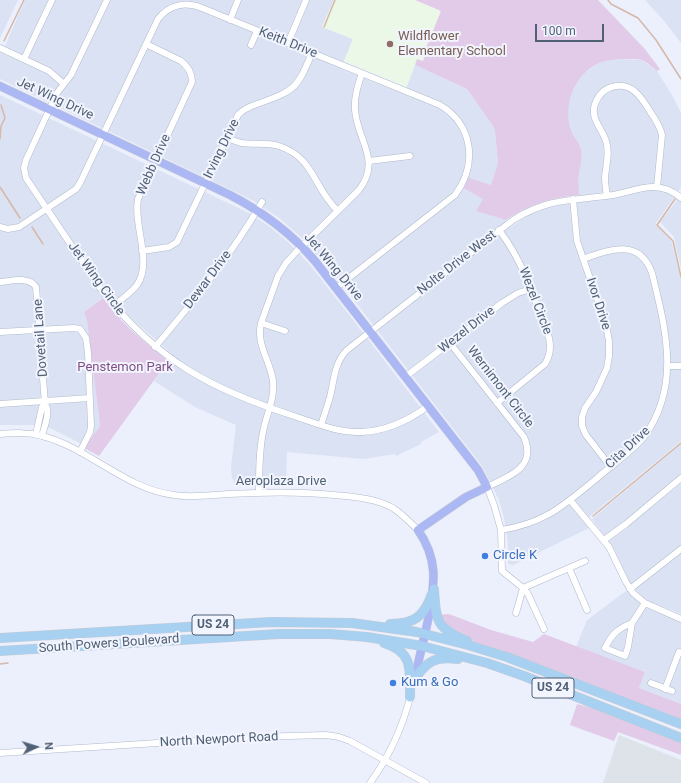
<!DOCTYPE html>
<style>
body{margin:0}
#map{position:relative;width:681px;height:783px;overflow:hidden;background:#eceffc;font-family:Roboto,sans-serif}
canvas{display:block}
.north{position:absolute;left:16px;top:727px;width:40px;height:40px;-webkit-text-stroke:3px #f3f5fe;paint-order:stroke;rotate:86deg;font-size:11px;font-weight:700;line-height:16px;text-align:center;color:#506176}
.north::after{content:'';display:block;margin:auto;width:14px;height:18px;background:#506176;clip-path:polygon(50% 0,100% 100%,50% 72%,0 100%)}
.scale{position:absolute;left:535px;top:24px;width:69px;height:18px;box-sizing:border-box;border:2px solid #506176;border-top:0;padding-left:5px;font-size:12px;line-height:14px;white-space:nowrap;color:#506176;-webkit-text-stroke:3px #f3f5fe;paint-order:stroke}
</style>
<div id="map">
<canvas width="681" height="783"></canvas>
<div class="north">N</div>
<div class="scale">100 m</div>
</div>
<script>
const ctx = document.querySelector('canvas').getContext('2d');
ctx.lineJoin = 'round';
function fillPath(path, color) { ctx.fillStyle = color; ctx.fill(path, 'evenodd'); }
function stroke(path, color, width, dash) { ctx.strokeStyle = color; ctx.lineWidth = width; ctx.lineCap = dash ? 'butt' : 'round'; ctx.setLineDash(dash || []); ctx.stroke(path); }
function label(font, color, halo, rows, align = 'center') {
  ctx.font = font + ' Roboto,sans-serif'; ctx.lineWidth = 4; ctx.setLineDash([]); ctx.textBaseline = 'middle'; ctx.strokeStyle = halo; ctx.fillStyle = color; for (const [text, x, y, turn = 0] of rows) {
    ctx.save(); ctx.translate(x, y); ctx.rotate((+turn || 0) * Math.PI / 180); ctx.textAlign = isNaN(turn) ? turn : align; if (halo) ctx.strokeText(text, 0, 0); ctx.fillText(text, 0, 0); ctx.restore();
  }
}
fillPath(new Path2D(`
 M0,0h18l-18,38z
 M25,0h309l-12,27 31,12 -12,30 63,25 11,-29 52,24 26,37 2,5 3,32 -7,23 -22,-8 15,21 -8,12 30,9 5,7 20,-14 18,-6 29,-5 1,-26 2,-26 -10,-19 -3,-15v-14l6,-16 9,-12 12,-8 9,-5 8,-2 30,1 15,11 15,24 9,18v75l-26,36 16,16 10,39v162l-92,76v11l-76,37 -5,-1v-19l-3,-22 -3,-13 -3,-10 -17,-34 -145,-188 -36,-41 -23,-20 -26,-17 -252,-121v-35l5,2z
 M645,0h36v43l-16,-21z
 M0,95l249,118 21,14 19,16 21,22 58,74 71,93 -18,10v2l-25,12 -1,-2 -31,5 -77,-7 -1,31 -52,2 -1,-6h-1l-1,-12 5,-42 -41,-18 -41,-26 18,-27 -39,-34 -24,-27 -25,19 3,9 13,105 -16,22 -6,-6 -28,-14 -16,-3h-34z
 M681,195v74l-7,-32 -14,-15z
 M681,444v170l-33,-13 -9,-8 -9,-10 -16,-34 -22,-30z
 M626,591l20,17 35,13v83l-42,-16 6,-16 -69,-25 11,-27z`), '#dbe2f3');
fillPath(new Path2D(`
 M619,735l62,25v23h-78z`), '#dee2e9');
fillPath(new Path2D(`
 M334,0h81l27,11 -16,37 2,1 -5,13 -6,-2 -11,27 -62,-26 9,-22 -31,-12z`), '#ebf8e8');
fillPath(new Path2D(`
 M415,0h183l46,48 16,21 -3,2c-4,-3 -10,-9 -15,-11 -6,-2 -31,-1 -37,1 -29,9 -43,41 -34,69 2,7 8,12 10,19 2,7 -1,18 -2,25 -1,7 0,14 0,21 -29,3 -49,9 -73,25l-30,-9 7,-12 -19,-11 5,-10 22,7 7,-22 -3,-32 -2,-5 -26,-37 -52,-24 2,-6 6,2 5,-12 -2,-1 15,-37z
 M103,298c17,24 41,44 65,63l-69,95 -15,-8 16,-22 -13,-105 -3,-9z
 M449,614l42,16 42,12 11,-8 101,38 -6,16 42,16v17l-5,1 -223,-88 -17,-19z
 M577,704l47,12 57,22v17l-63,-23 -4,9 -44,-16z`), '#e2cbe9');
stroke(new Path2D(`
 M608,0l3,4 27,14 18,22 25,39
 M324,27l11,-27
 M4,41l20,-41
 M0,139l1,-13 4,-8 -4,-13
 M0,187l20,31
 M675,199l-18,26 16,16 8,36
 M32,227l11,17
 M593,516l88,-73
 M0,664l8,-1`), '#d6b8a8', 1.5);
const minor = new Path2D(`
 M107,0l-36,75 -14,18 -31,67 -2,8 2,10 74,110c57,73 110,101 197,129 21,7 42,16 64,15 26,-1 47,-11 67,-26
 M230,20l8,-20
 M288,43l18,-43
 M251,45l6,-14
 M0,48l49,23 15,13
 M24,59l28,-59
 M227,138c5,2 10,4 15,5 12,2 24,-1 37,3 36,12 34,42 59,65
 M369,161l41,-5
 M607,196c-1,-6 -2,-12 -2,-19 1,-11 5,-25 1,-36 -4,-13 -16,-22 -11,-37 3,-8 9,-15 17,-17 20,-6 30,11 39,26 5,7 9,14 11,22l-5,52
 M573,199l4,42 29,84 3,16v15l-2,12 -11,24 -11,16 -3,9v9l4,9 24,31
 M0,227l8,2 11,-2 57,-38 4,-6 78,-164c11,-14 27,-18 44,-11l238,97c33,20 38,59 15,90l-119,93
 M142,251l27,-4 8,-5 61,-127c6,-7 14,-9 22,-12 36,-13 37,-15 52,-50
 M0,282c12,-1 29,-6 36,5l9,117
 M114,306c7,-7 17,-13 23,-21 16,-23 -4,-59 1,-86l54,-117c0,-9 -3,-15 -11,-21l-35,-17
 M261,323l24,8
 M0,332l74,-4 6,1 6,9 2,15 3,73 -1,6 -10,20
 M450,343l74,94c13,30 -14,39 -37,50l7,18 7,25 1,41 21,17 5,6 16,35
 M155,347c39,-46 77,-93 107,-145
 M671,366h10
 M405,377l97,-74 16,-10 13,-4
 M497,403l48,-39c5,-8 6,-17 4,-26 -15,-39 -24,-74 -50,-108
 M0,404l90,-6
 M321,425c3,-9 6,-18 9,-28 4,-16 4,-34 17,-47l166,-130c37,-23 60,-19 100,-25 13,-2 27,-8 40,-8 10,0 20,4 28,11
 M0,434c14,-1 28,-2 42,2 47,12 83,53 132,59 18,3 36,0 54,-1 36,-2 71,-3 106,1 20,2 40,3 59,13 9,6 17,14 25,22
 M36,434l6,-27 3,-3c6,8 -1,23 -3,32
 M259,493c0,-21 0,-41 4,-61 3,-17 12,-33 10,-51 -3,-21 -17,-36 -12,-58l17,-47 8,-13 10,-11 63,-62c23,-30 -2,-50 -4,-80 -1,-13 3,-25 7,-37
 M570,500l39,47 17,35 7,11 12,10 36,16
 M501,530c44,-7 62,-24 95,-51 16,-14 34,-26 48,-42 37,-51 22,-107 8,-164 -13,-36 -43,-23 -69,-14
 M604,540l22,-16 55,-46
 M569,568l16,-7
 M630,589l51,-40
 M516,613l7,-25 46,-20 18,42
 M632,623c-15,6 -20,11 -27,25l20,8 3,-9 4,-24 13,-20
 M651,683l21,8
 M665,689l14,-37 2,1
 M0,753l252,-16 74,-2 13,2 11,4 76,42
 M370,783c19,-26 33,-57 41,-89`);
const major = new Path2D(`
 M0,86l230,109c33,17 61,38 85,66l163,209 9,17 -21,10 -48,33c20,29 17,52 11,85 -4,21 -10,42 -14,63`);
const highway = new Path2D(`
 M434,589c2,32 2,39 33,52
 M390,624c24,0 34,-7 42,-30
 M0,638l271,-16 81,1 65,9 51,13 39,12 174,67
 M384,643c30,9 26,28 26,54
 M0,651l279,-17h51l37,3 55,9 65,17 37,13 157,62
 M414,680c13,-19 21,-24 44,-21`);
stroke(minor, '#afbacb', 7);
stroke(major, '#c7ccd3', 9);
stroke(highway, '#c7ccd3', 10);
stroke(minor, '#fff', 6);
stroke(major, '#abb8f4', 8);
stroke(highway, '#a8d0f0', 9);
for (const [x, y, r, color] of [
 [390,44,4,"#8d6e63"],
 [485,556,4,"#3f7fe0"],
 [393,683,4,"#3f7fe0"]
]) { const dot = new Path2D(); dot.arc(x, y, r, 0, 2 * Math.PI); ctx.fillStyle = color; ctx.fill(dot); stroke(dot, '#f3f5fe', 1.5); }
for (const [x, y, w] of [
 [213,625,42],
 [553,688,42]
]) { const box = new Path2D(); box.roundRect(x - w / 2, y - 10, w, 20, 3); ctx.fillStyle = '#f3f5fe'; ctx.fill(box); stroke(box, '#506176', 1); }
label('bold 12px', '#506176', null, [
 ["US 24",213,625],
 ["US 24",553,688]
]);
label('13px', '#785e54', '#f3f5fe', [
 ["Wildflower",398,37],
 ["Elementary School",398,52]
], 'left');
label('13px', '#506176', '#f3f5fe', [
 ["Keith Drive",288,43,22],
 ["Jet Wing Drive",55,99,25],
 ["Irving Drive",222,149,-64],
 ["Webb Drive",154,165,-66],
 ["Nolte Drive West",457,263,-38],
 ["Jet Wing Drive",333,267,50],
 ["Jet Wing Circle",96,279,54],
 ["Dewar Drive",208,280,-53],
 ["Wezel Circle",535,301,69],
 ["Ivor Drive",598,304,72],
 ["Wezel Drive",467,330,-38],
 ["Dovetail Lane",41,338,-94],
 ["Wernimont Circle",500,387,52],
 ["Cita Drive",628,448,-43],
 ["Aeroplaza Drive",281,482],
 ["South Powers Boulevard",109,644,-4],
 ["North Newport Road",219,740,-3]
]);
label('13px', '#804f86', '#f3f5fe', [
 ["Penstemon Park",125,368]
]);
label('13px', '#366cbe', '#f3f5fe', [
 ["Circle K",493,556],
 ["Kum & Go",401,683]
], 'left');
</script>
